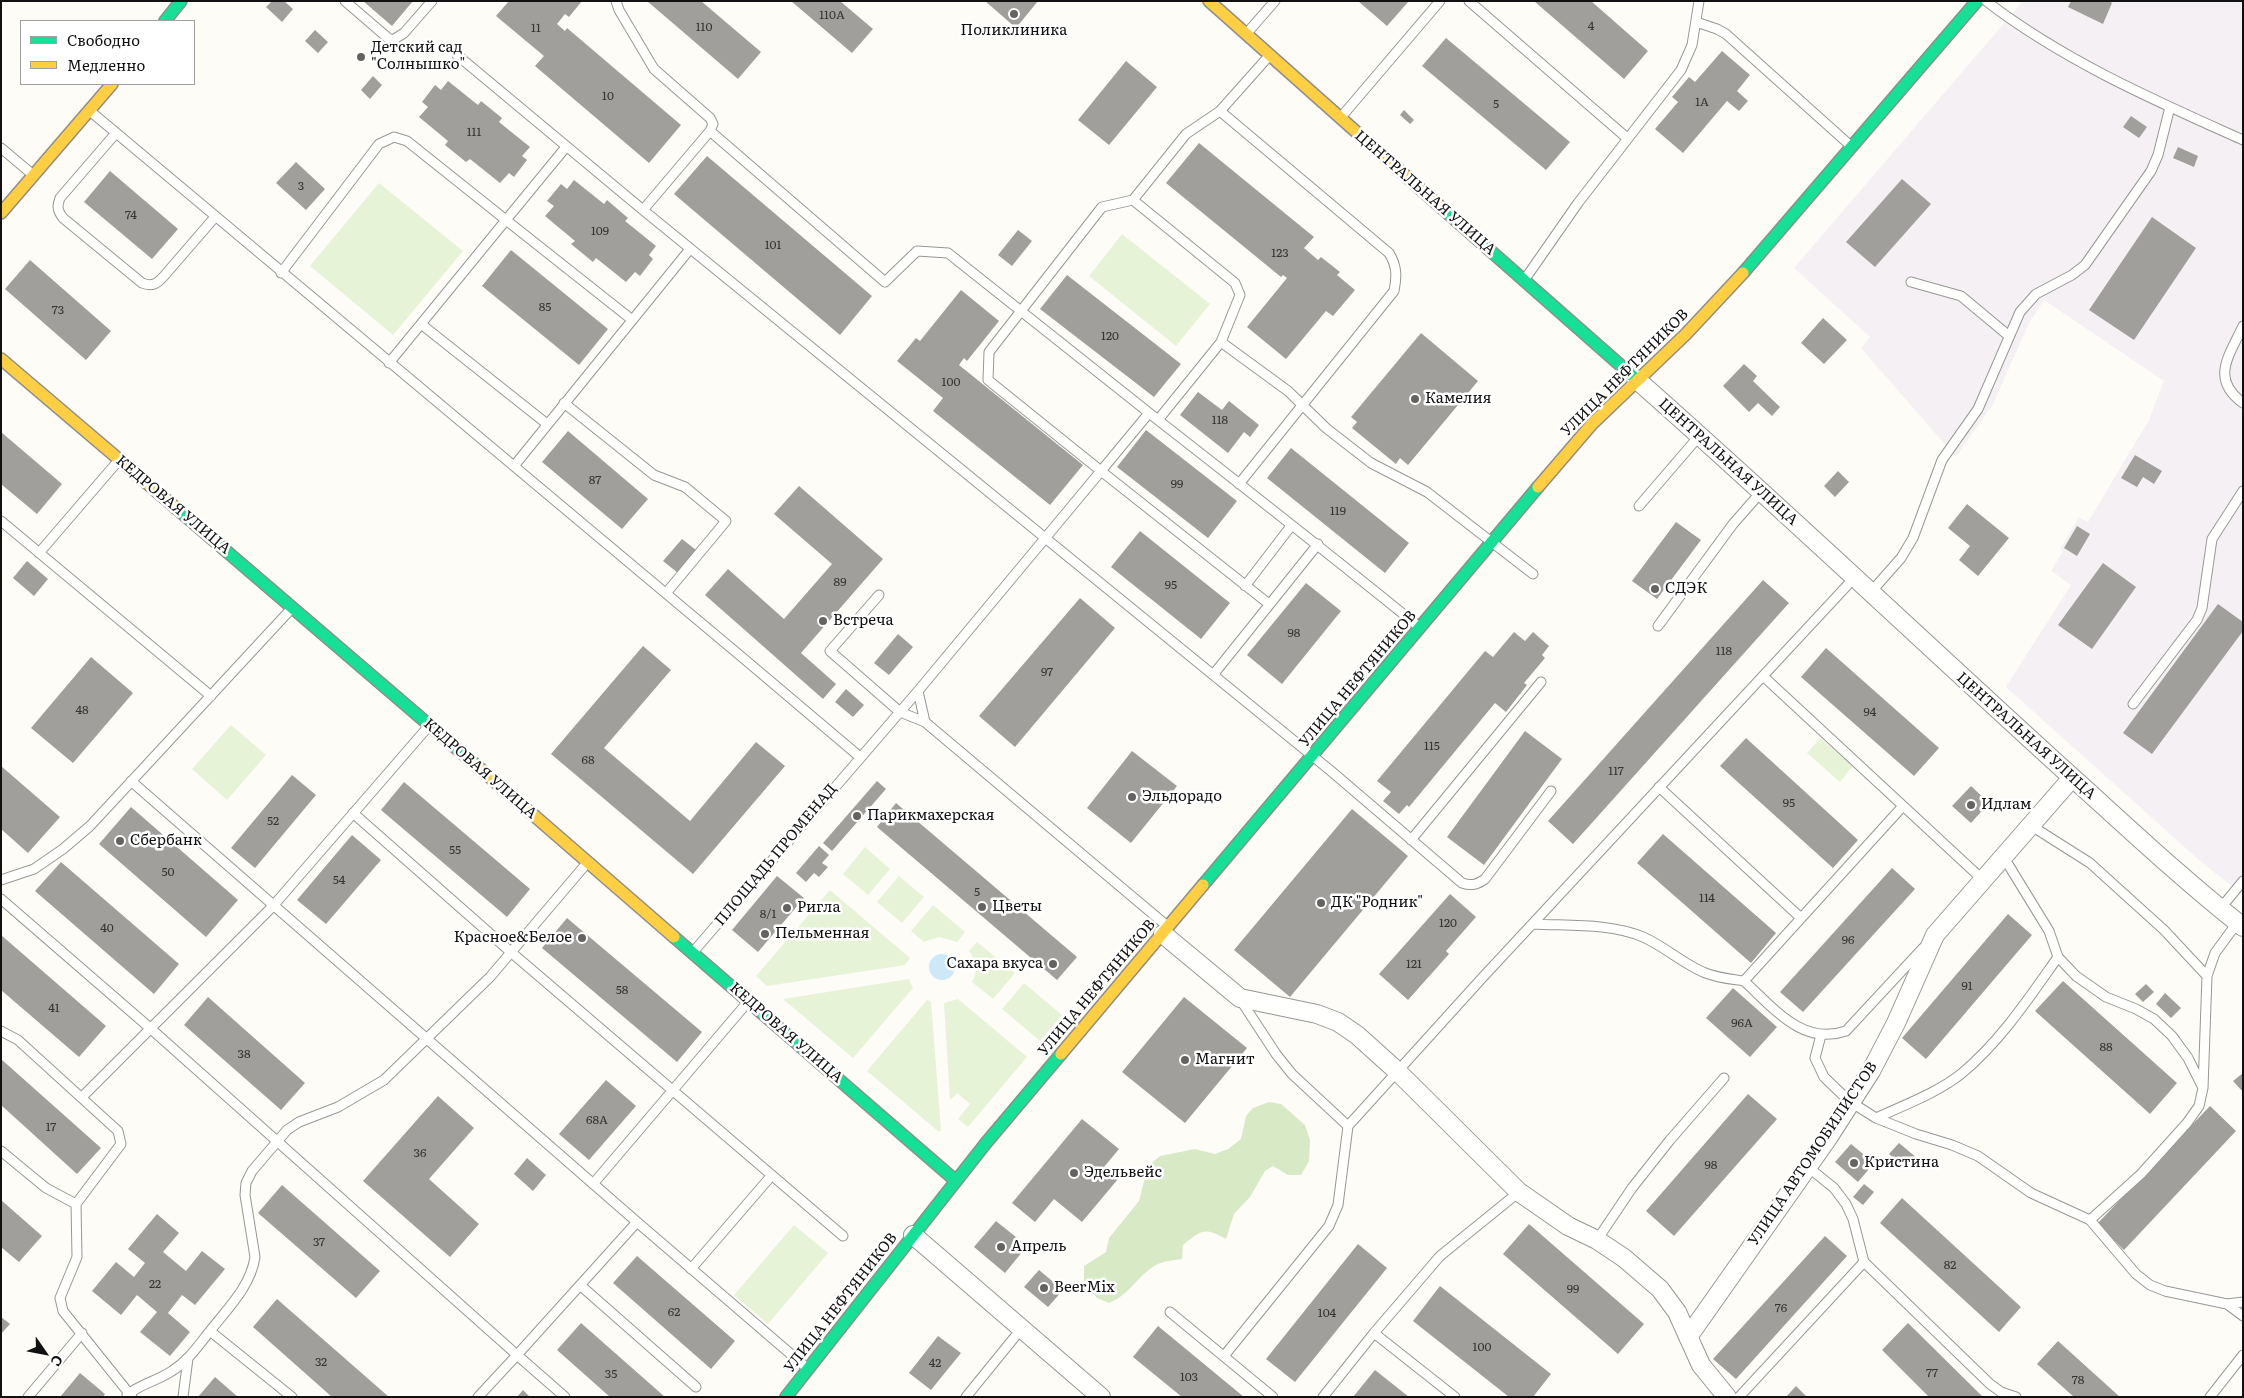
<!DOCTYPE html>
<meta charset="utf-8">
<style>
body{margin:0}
#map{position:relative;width:2244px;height:1398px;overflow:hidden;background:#fdfcf7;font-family:Literata,serif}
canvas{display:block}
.frame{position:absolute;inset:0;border:2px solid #111;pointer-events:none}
.legend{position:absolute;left:20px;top:20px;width:175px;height:65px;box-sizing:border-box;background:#fff;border:1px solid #a0a0a0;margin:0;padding:6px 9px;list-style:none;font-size:15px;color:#111}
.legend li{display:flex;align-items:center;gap:10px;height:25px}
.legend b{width:25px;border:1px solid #a0a0a0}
.north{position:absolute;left:20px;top:1328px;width:50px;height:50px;-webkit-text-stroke:4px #fff;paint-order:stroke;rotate:123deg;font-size:14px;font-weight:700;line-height:20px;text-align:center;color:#111}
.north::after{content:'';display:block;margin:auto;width:18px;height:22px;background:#111;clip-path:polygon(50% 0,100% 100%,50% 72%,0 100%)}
</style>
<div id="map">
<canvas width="2244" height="1398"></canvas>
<div class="frame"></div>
<ul class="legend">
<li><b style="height:6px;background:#16e098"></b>Свободно</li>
<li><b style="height:6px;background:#ffcf43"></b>Медленно</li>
</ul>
<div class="north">С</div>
</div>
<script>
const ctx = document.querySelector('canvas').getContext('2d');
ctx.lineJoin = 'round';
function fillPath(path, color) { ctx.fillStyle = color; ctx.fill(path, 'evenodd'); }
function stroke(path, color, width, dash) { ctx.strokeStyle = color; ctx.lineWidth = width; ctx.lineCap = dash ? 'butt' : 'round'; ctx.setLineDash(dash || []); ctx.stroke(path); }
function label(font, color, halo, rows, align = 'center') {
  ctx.font = font + ' Literata,serif'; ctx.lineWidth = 5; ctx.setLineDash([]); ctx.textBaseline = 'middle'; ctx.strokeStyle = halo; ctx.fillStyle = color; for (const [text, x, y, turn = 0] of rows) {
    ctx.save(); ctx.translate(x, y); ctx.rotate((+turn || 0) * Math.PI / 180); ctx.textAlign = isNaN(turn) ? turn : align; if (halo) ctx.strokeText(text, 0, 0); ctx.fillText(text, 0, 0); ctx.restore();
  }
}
fillPath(new Path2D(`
 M2023,1h220v894l-44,-35 -193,-173 65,-102 -20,-14 12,-20 -3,-2 19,-32 9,5 61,-102 15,-39 -120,-81 -15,23 -36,81 -37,53 -95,-109 9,-11 -76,-69z`), '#f5f0f3');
fillPath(new Path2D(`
 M379,183l84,68 -70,84 -83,-69z
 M1122,234l88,70 -34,42 -87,-70z
 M231,725l35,30 -39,45 -35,-31z
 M1820,738l33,28 -13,16 -33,-29z
 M865,847l25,22 -22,26 -25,-21z
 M899,876l25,21 -22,26 -25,-21z
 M830,890l80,68 -5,7 -138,21 -11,-10z
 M933,905l32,27 -8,10 -18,-5 -15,5 -13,-11z
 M977,942l38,31 -22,26 -21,-17c7,-12 5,-21 -3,-31z
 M909,979l4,9 -60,70 -70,-59z
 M1024,983l38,32 -22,26 -38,-32z
 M958,999l69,58 -59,70 -10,-8 12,-15 -13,-11 -7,7 -6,-97z
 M927,1000l4,2 10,128 -2,2 -72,-61z
 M794,1225l34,28 -60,71 -34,-29z`), '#e7f3d7');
fillPath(new Path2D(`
 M1269,1102l12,2 24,21 5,15 -1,21 -8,14h-13l-15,-9 -8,5 -15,26 -16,17 -8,25c-22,-12 -24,-9 -43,6l-1,14c-7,1 -17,2 -24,5 -19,9 -28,31 -49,39l-12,-5 -13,-15v-17l22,-14 3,-14 30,-37 9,-35 12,-10 35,-7 20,5 13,-5 13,-10 5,-23 7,-8z`), '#d8eac5');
fillPath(new Path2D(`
 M929 967a13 13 0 1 1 26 0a13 13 0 1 1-26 0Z`), '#cde8f7');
fillPath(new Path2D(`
 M272,1h12l9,8 -11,13 -16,-15z
 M363,1h50l-21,25z
 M509,1h73l-13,16 -4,-3 -8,10 8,7 2,-3 114,97 -32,38 -114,-97 9,-10 -48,-40z
 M647,1h54l60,51 -23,27z
 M791,1h49l33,28 -21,24z
 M985,1h53l-22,27z
 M1358,1h51l-22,25z
 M1534,1h57l57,50 -24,28z
 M2071,1h38l3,2 -9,21 -35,-17z
 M315,30l13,12 -10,11 -13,-12z
 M1446,38l124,104 -24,28 -124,-104z
 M1722,51l28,24 -13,16 11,10 -9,10 -12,-10 -44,52 -28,-24 23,-27 -6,-5 17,-20 6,5z
 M1126,61l31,26 -48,58 -31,-25z
 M373,76l9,9 -12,14 -9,-9z
 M448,81l30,24 3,-4 21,17 -3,4 31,25 -8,9 5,4 -13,17 -5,-4 -9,10 -30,-24 -4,3 -21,-17 3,-4 -29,-24 9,-10 -6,-5 13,-17 6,5z
 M1404,110l10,10 -4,4 -10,-9z
 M2131,116l16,11 -8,11 -16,-11z
 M1199,143l115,94 -10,11 14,12 3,-3 19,15 -3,3 18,15 -22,26 -7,-5 -40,48 -39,-32 40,-49 -4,-3 -2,2 -115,-94z
 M2178,147l20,9 -4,11 -21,-9z
 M707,156l165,140 -32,39 -166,-141z
 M296,162l29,27 -19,21 -30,-27z
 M110,171l68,58 -26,30 -68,-57z
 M1902,179l29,25 -56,63 -29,-25z
 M574,180l30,24 3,-4 21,18 -3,3 31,25 -7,9 4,4 -13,17 -5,-4 -9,10 -30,-24 -3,4 -22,-18 4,-3 -30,-25 9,-10 -7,-5 14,-17 6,5z
 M2152,217l44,31 -62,92 -45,-30z
 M1018,230l14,11 -20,25 -14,-11z
 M511,250l97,79 -29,36 -97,-79z
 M30,260l81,71 -25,29 -81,-71z
 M1067,275l114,89 -27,33 -114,-88z
 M961,290l38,31 -32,40 -3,-3 -5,7 124,100 -33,40 -117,-94 10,-13 -46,-37 19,-23 4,3z
 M1823,318l24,22 -23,24 -23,-21z
 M1421,333l57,48 -70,84 -8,-7 -4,6 -44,-36 5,-6 -6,-5z
 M1744,364l13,12 -4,5 27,26 -8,9 -14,-13 -9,9 -26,-26z
 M1198,392l24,18 7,-9 30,24 -9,12 -6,-5 -16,21 -48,-38z
 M1146,430l91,71 -29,37 -91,-71z
 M568,431l80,68 -26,30 -80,-67z
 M1,432l61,52 -25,30 -36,-30z
 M1291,448l118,95 -24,30 -118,-95z
 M2135,455l27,16 -8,13 -11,-7 -6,10 -16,-9z
 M1838,471l11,11 -14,15 -11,-11z
 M799,486l84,73 -82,94 35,31 -13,15 -118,-104 23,-26 56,50 48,-55 -58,-50z
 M1967,504l42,34 -31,38 -19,-16 11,-14 -22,-18z
 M1676,522l25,18 -44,59 -25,-18z
 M2077,526l13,8 -13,22 -13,-8z
 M1140,531l90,72 -29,36 -90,-72z
 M682,539l14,11 -18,23 -15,-12z
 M27,561l21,18 -14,17 -21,-18z
 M2103,563l33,24 -44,62 -34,-24z
 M1763,580l26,23 -216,241 -25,-23z
 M1306,583l35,28 -59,73 -35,-29z
 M1080,598l35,30 -100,119 -36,-31z
 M2218,604l25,18v9l-91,123 -29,-21z
 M1514,632l11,9 8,-9 16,14 -7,9 3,3 -21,25 3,2 -21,27 -11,-9 -86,104 -2,-2 -8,9 -16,-13 8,-9 -14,-11 108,-130 8,6z
 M898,634l15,13 -24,28 -15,-12z
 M643,646l28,24 -67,78 86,73 66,-79 29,24 -92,108 -142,-120z
 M1826,648l113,100 -25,28 -113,-99z
 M91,657l42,36 -60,70 -42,-35z
 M846,689l18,16 -11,12 -18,-15z
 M1525,731l37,28 -78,106 -37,-28z
 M1746,738l112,102 -25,28 -113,-102z
 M1132,751l45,35 -46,57 -44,-35z
 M1,766l59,51 -32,36 -27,-24z
 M292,775l24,20 -61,73 -24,-20z
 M877,781l9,8 -54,62 -9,-8z
 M404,782l126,107 -23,28 -126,-107z
 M1971,786l18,17 -18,20 -19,-17z
 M896,803l181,154 -20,23 -180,-153z
 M131,807l107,93 -32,37 -107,-93z
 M1352,809l56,47 -118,141 -56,-47z
 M1663,834l113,99 -25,30 -114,-100z
 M352,835l29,25 -55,64 -29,-24z
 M819,846l10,9 -7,8 6,4 -9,10 -5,-4 -8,9 -10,-9z
 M61,862l118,102 -25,30 -119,-103z
 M1892,868l23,21 -112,123 -23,-20z
 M777,876l27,22 -46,54 -26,-22z
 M1450,894l26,23 -30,34 3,3 -41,46 -29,-26z
 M2008,914l24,21 -106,124 -24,-21z
 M567,918l135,114 -25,30 -135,-114z
 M1,935l105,91 -27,31 -78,-67z
 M2063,981l114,102 -27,31 -115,-103z
 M2146,984l8,8 -11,10 -8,-8z
 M1733,988l44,39 -27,30 -44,-39z
 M2165,993l16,15 -10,10 -15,-14z
 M208,997l97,86 -24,27 -97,-85z
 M1184,997l63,51 -62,75 -63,-51z
 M1,1059l100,89 -24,26 -76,-69z
 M2243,1073v19l-10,-11z
 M606,1080l30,26 -47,54 -30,-26z
 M1748,1094l29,25 -103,117 -28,-25z
 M438,1096l36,32 -45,51 50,45 -29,33 -87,-76z
 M2210,1106l26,25 -112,119 -27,-26z
 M1082,1119l37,30 -15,18 14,12 -36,43 -28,-23 -19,23 -23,-19z
 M1899,1143l18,15 -10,11 -18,-15z
 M1851,1144l23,19 -16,19 -23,-20z
 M527,1158l19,17 -13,16 -19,-17z
 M1864,1184l10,8 -11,13 -10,-8z
 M282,1185l98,86 -24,27 -98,-85z
 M1902,1198l119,109 -22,25 -119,-109z
 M1,1200l41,36 -23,26 -18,-15z
 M157,1214l22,19 -16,19 23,19 16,-20 23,18 -30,36 -13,-10 -14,18 22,19 -20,24 -30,-24 17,-20 -20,-17 -16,20 -29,-24 24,-29 18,15 11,-14 -17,-14z
 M996,1221l31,25 -22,27 -31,-26z
 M1529,1224l115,100 -26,30 -115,-100z
 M1825,1236l22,20 -111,123 -23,-20z
 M1358,1244l29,24 -92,114 -29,-23z
 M637,1256l98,85 -24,28 -98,-86z
 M1039,1270l24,20 -15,17 -24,-20z
 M1440,1286l111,88 -18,23h-24l-96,-76z
 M277,1299l112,98h-57l-79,-70z
 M1,1317l9,7 -9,10z
 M581,1323l84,74h-55l-53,-47z
 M1908,1323l75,74h-54l-47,-47z
 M1158,1326l86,71h-62l-49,-40z
 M938,1336l23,17 -30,37 -22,-17z
 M2058,1341l62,56h-46l-37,-33z
 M1375,1370l34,27h-56z
 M80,1373l25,21 -2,3h-43z
 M215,1377l23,20h-40z
 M1796,1386l11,11h-21z
 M523,1390l7,7h-13z`), '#a19f9c');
const lane = new Path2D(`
 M345,1l43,37 5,2 11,-7 28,-32
 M1469,1l158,137
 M1986,1c78,60 168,99 257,139
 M1696,22l21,7 9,5 126,113
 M1247,33l28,-32
 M457,55l186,155 67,-79 3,-7 -3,-6 -56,-49 -35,-59 -3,-9
 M1269,56l-49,55 -34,23 -53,66 102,83 5,12 -19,47 67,49 38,37 45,35 56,29 106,82
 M90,111c256,217 515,429 770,646
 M1220,111l169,142c8,13 8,23 5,38l-155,193
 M1342,116l98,-115
 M710,131l175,151 32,-31 31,2 210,167
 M116,133l-56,65c-3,8 -3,12 3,20l79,65c10,4 15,1 22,-7l51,-59
 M1,148l31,26
 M1133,200l-31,7 -113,145 -1,28 113,91 48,-58
 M643,210l688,561 131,112c9,3 15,2 23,-4l66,-88
 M281,273l98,-129 15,-7 13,4 99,79 60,-73
 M1525,279l53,-76 103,-133 11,-25 7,-44
 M1911,282l50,14 48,40
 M421,324l126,100
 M2243,326c-14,30 -33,53 0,77
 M1221,342l-63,78c87,68 174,136 260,206
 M389,363l117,-143 125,99
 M564,403l90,72 31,12 41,34 -59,71
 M514,466l176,-217
 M1639,506l61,-71
 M1,521l210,175
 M39,553l80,-93
 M1245,586l46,-60
 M1871,592l30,-34 12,-20 29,-78 36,-51 42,-97 16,-18 36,-19 13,-10 66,-94 7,-16 12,-48
 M879,595l-49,56 70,61 25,10 241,203
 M1658,626l75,-102 29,-33
 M1213,675l105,-131
 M1763,676l219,203
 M918,691l7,31
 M2133,704l64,-84 5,-12 10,-69 31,-48
 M131,781l506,441 170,146
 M1659,787l142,131
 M1903,806l-159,175c30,27 58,65 102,50l77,-83
 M353,813l159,140 331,283
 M2030,825l60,38 74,67 43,46
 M1411,840l130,-158
 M2003,856l46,75 9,26 18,19 30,21 30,12 18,10 18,17 16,22 14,28
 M1,880l33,-11 29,-20 27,-23 202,-218
 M1,899l149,129 367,327 -39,42
 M2220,909l23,-28
 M1533,924c35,2 77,-1 110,13 21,9 39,26 60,35 13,6 28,7 41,9
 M694,951l224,-260 183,-220 168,133
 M1,1031l17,9 100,91 3,13 -45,60 1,53 -17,41 3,13 69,86
 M1821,1035l-6,23 9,19 25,24 27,17 40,16 36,11 26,11 53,37 59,27 51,-46 46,-51 12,-17 4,-18 4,-112 8,-23 22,-30
 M82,1097l191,-191 155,-179
 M1876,1118c28,-13 61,-25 85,-44 39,-32 68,-76 97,-117
 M1348,1126l135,-149 372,-400
 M1,1151l45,37 30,16
 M1808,1167l26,21 12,16 7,15 11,43 126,122 11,8 15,5
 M593,1184l154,-181
 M2090,1220l46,54 14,11 15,6 62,13 16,-2
 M1597,1240l35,-52 38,-48 54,-62
 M691,1269l81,-94
 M580,1285l116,102
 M2227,1304l16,12
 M1170,1312l103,85
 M1374,1333l81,64
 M1224,1356l105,-130 9,-21 10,-79 -56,-52 -16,-20 -36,-55
 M127,1395c13,-11 30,-14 45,-24 16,-10 26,-25 38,-40
 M28,1397l54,-64
 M183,1397l5,-39
 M292,1397l-82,-66c17,-22 41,-45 45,-74l-10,-62 1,-12 6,-12 35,-41 12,-8 39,-15 46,-27 106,-103 97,-114
 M565,1397l-48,-42 120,-133
 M966,1397l56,-69
 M1323,1397l51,-64 66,-77 79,-64
 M1739,1397l125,-135
 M2210,1397l33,-42`);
const street = new Path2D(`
 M1636,379c145,128 285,261 428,391 59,53 117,108 179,157
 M1163,934l77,64 77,16 21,8 19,13 40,36 122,121 49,34 29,14 27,18 36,31 17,23 24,53 26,32
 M913,1235l188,162
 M1688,1337l140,-199 43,-67 25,-48 39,-88 137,-157`);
const fast = new Path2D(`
 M165,21l16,-20
 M1443,209l193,170
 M1743,273l234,-272
 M176,508l301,258
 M1203,885l335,-398
 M674,937l282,244
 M786,1397l200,-254 75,-89`);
const slow = new Path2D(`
 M1209,1l234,208
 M1,213l111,-129
 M1,359l175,149
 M1538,487l54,-63 94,-90 57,-61
 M477,766l197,171
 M1061,1054l142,-169`);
stroke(lane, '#979795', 11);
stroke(street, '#979795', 20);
stroke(fast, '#8e8d8b', 14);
stroke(slow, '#8e8d8b', 14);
stroke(lane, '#fffffe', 9);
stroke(street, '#fffffe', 18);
stroke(fast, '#16e098', 11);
stroke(slow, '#ffcf43', 11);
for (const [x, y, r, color] of [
 [1014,14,5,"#646362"],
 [361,57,5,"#646362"],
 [1415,399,5,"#646362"],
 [1655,589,5,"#646362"],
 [823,621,5,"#646362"],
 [1132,797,5,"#646362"],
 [1971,805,5,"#646362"],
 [857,816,5,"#646362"],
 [120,841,5,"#646362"],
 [1321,903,5,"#646362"],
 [982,907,5,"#646362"],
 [787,908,5,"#646362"],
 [765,934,5,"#646362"],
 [582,938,5,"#646362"],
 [1053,964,5,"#646362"],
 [1185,1060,5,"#646362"],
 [1854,1163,5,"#646362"],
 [1074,1173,5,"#646362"],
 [1001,1247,5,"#646362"],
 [1044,1288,5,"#646362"]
]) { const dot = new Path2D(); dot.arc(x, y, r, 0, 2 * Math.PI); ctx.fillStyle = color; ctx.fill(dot); stroke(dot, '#fff', 2); }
label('12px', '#353434', null, [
 ["110А",832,15],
 ["4",1591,26],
 ["110",704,27],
 ["11",536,28],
 ["10",608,96],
 ["1А",1702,102],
 ["5",1496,104],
 ["111",474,132],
 ["3",301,186],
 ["74",131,215],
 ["109",600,231],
 ["101",773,245],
 ["123",1280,253],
 ["85",545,307],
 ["73",58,310],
 ["120",1110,336],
 ["100",951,382],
 ["118",1220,420],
 ["87",595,480],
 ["99",1177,484],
 ["119",1338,511],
 ["89",840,582],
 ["95",1171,585],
 ["98",1294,633],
 ["118",1724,651],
 ["97",1047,672],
 ["48",82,710],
 ["94",1870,712],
 ["115",1432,746],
 ["68",588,760],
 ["117",1616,771],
 ["95",1789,803],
 ["52",273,821],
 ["55",455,850],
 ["50",168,872],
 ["54",339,880],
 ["5",977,892],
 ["114",1707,898],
 ["8/1",768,914],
 ["120",1448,923],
 ["40",107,928],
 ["96",1848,940],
 ["121",1414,964],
 ["91",1967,986],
 ["58",622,990],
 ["41",54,1008],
 ["96А",1742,1023],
 ["88",2106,1047],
 ["38",244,1054],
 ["68А",597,1120],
 ["17",51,1127],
 ["36",420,1153],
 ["98",1711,1165],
 ["37",319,1242],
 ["82",1950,1265],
 ["22",155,1284],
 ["99",1573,1289],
 ["76",1781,1308],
 ["62",674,1312],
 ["104",1327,1313],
 ["100",1482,1347],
 ["32",321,1362],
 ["42",935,1363],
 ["77",1932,1373],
 ["35",611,1374],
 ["103",1189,1377],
 ["78",2078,1380]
]);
label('15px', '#111', '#fff', [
 ["Поликлиника",1014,31,"center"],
 ["Детский сад",371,48],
 ["\"Солнышко\"",371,65],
 ["Камелия",1425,399],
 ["СДЭК",1665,589],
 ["Встреча",833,621],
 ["Эльдорадо",1142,797],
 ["Идлам",1981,805],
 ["Парикмахерская",867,816],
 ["Сбербанк",130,841],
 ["ДК \"Родник\"",1331,903],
 ["Цветы",992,907],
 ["Ригла",797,908],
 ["Пельменная",775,934],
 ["Красное&Белое",572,938,"right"],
 ["Сахара вкуса",1043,964,"right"],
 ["Магнит",1195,1060],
 ["Кристина",1864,1163],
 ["Эдельвейс",1084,1173],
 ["Апрель",1011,1247],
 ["BeerMix",1054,1288]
], 'left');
label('15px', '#111', '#fff', [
 ["ЦЕНТРАЛЬНАЯ УЛИЦА",1425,193,41],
 ["УЛИЦА НЕФТЯНИКОВ",1625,373,-45],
 ["ЦЕНТРАЛЬНАЯ УЛИЦА",1728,462,42],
 ["КЕДРОВАЯ УЛИЦА",173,505,40],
 ["УЛИЦА НЕФТЯНИКОВ",1358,679,-50],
 ["ЦЕНТРАЛЬНАЯ УЛИЦА",2026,736,42],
 ["КЕДРОВАЯ УЛИЦА",480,769,41],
 ["ПЛОЩАДЬ ПРОМЕНАД",776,855,-50],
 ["УЛИЦА НЕФТЯНИКОВ",1097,988,-50],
 ["КЕДРОВАЯ УЛИЦА",786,1033,41],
 ["УЛИЦА АВТОМОБИЛИСТОВ",1813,1154,-56],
 ["УЛИЦА НЕФТЯНИКОВ",841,1303,-52]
]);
</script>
